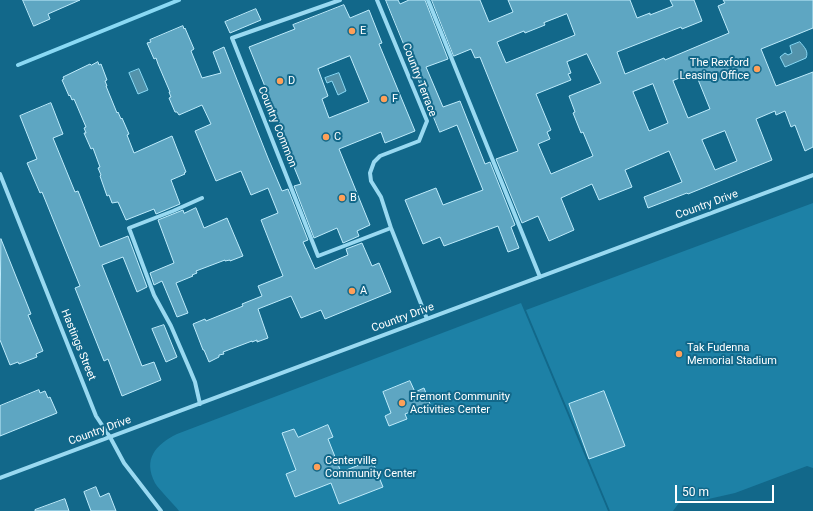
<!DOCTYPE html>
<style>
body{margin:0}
#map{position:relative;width:813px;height:511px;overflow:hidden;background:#12688a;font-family:Roboto,sans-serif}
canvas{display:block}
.scale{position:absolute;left:675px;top:485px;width:99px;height:18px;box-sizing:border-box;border:2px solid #fff;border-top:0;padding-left:5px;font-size:12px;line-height:14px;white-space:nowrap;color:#fff;-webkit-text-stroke:3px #12688a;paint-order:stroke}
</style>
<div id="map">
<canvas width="813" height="511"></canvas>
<div class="scale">50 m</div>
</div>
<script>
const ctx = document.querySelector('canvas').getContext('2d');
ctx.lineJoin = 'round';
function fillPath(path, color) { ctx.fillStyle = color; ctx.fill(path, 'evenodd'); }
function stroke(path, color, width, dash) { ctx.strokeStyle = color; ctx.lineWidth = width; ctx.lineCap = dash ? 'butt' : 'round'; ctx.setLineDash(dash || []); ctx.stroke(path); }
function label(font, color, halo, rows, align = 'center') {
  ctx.font = font + ' Roboto,sans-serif'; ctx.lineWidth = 4; ctx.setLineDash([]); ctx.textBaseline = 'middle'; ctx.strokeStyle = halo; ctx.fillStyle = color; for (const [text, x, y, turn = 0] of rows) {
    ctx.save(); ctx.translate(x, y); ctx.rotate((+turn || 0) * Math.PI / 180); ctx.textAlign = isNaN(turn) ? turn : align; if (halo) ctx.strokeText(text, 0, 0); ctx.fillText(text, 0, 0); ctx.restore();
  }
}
fillPath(new Path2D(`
 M813,203v265l-6,-2 -72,27 -31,7h-23l-8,11h-63l-84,-201z
 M521,303l87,208h-429c-5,-7 -20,-21 -24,-28 -12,-24 0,-38 22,-49z`), '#1d81a6');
const water = new Path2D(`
 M800,42c4,5 9,9 6,16l-21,9 -5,-10 5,-4 3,2 4,-2 -2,-7z
 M139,69l9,21 -10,4 -9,-21z
 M339,73l7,18 -8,4 -6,-14 -5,2 -2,-5z`);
fillPath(water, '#5393ab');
stroke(water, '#8ad9f4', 1);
stroke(new Path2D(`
 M18,65l161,-65`), '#8ad9f4', 4);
const building = new Path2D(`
 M23,0h57l-32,14 2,5 -16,7z
 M386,0h12l2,4 9,-4h16l23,59 -22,8 17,40 17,-6 25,63 5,-2 25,63 -4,2 8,21 -11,4 -10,-26 -54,20 -4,-9 -17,7 -18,-44 31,-12 7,17 40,-15 -26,-65 -17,7z
 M432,0h48l9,22 24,-10 -5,-12h122l7,18 13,-5v2l23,-9 -3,-6h24l8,21 -20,8 -1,-2 -64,25 8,22 39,-16 1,2 64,-27 -11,-27 7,-3 -2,-3h90v28l-52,21 15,37 37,-14v75l-8,4 -10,-26 -4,2 -6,-16 -9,4 -1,-4 -19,8 16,41 -84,34 -1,-1 -39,15 -4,-11 38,-15 -13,-31 -44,19 7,17 -33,13 -7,-16 -31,14 13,32 -25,11 -11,-25 -16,7 -26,-64 22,-8 -38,-94 -5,1 -4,-9 -17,7zM567,14l8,21 -69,28 -9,-21 27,-11 1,2 20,-8 -1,-2zM587,54l14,29 -32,13 6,16 -2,1 8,20 2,-1 10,24 -42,18 -13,-30 12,-5 -3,-7 4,-2 -15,-36 35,-14 -3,-6 3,-1 -4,-11zM695,72l15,37 -22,9 -15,-37zM653,84l15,39 -19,8 -16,-39zM725,131l12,30 -22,9 -13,-30z
 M344,5l6,13 19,-8 13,33 -3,1 36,87 -30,12 -4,-11 -42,17 31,76 -13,6 2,5 -16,7 -6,-15 -23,10 -20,-52 7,-2 -19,-46 3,-2 -36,-89 46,-18 -2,-4zM350,56l19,46 -40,16 -7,-19 6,-3 -10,-27z
 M256,9l5,11 -31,13 -5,-11z
 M183,26l1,3 1,-1 9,21 -3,2 11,27 19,-5 -8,-21 11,-5 44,111 14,33 6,-2 20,51 -5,2 12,27 33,-14 -2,-6 16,-6 10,23 7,-3 12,29 -66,27 -4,-9 -20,8 -10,-22 -33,13 10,29 -11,4v-2l-5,2v-1l-29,11 1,2 -5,1v2l-10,5 -5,-12h-1l-10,-26 12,-5 1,2 37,-15 -1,-2 20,-8 -4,-10 25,-10 -22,-56 17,-7 -10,-25 -17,7 -10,-24 -25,10 -21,-50 16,-7 -9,-19 -23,10 -2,-3h-2l-6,-14 2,-1 -2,-5h1l-12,-28 -2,-6 -2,1 -7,-16 4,-1 -1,-2z
 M98,62l1,3 2,-1 6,16 -2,1 2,5h-1l11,27 1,-1 3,7 1,-1 7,16 -2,1 7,18 38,-17 14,36 -2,1 1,1 -14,6 9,24 -24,10 -2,-5 -28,11 -8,-18 -6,1 -3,-8 -2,1 -7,-20 1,-1 -3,-7 2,-1 -7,-19 -2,1 -7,-16h2l-2,-5 2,-1 -12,-28 -2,1 -2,-5 -1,1 -7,-16 2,-1 -1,-2 27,-13 1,1z
 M51,103l12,31 -10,4 22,54 3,-1 22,56 28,-11 19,51 -10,5 -14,-35 -21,8 40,101 12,-4 7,18 -39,16 -14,-37 -4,2 -29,-73 5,-2 -38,-94 -2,1 -13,-30 10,-4 -17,-43z
 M196,208l8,20 23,-10 16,38 -13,5v-1l-5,1v-1l-29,11 1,2 -5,2 1,1 -17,7 12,30 -11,4 -15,-36 -8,4 -4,-12 24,-10 -16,-43 25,-10 1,3z
 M1,239l30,75 -3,1 15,36 -7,3 1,3 -18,7 -1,-2 -8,3 -10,-25z
 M164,325l13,32 -11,5 -14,-33z
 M410,381l5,11 9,-4 6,16 -25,10 2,5 -18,7 -4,-10 6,-3 -8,-21z
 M39,390l1,3 5,-2 3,7 2,-1 7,16 -57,23v-30z
 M604,391l21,55 -36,13 -20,-55z
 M328,425l5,12 -5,2 13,33 31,-12 11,27 -44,17 -8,-21 -36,14 -9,-23 10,-4 -14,-37 12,-4 4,8z
 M96,487l4,10 9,-4 7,18h-25l-7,-19z
 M65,499l4,12h-34v-1z`);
fillPath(building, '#5ea6c2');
stroke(building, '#bfecfc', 1);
stroke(new Path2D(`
 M340,0l-108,38 86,218 73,-28
 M377,0l50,121 -8,20 -39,15 -6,6 -4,11 1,8 10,16 10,31 36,91
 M428,0l112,277
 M0,174l96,242 14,21 14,26 37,48
 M200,404l-5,-22 -5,-12 -19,-44 -17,-31 -25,-67 44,-17 29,-13
 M0,478l813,-303`), '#99d9f1', 4);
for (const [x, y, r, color] of [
 [352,31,4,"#ffa058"],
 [757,69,4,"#ffa058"],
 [280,81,4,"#ffa058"],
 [384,99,4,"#ffa058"],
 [326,137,4,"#ffa058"],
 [342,198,4,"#ffa058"],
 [352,291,4,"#ffa058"],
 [679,354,4,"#ffa058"],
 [402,403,4,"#ffa058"],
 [317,467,4,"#ffa058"]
]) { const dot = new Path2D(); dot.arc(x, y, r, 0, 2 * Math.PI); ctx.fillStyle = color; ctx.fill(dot); stroke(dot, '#12688a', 1.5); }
label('11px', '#fff', '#12688a', [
 ["E",360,31],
 ["The Rexford",749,63,"right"],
 ["Leasing Office",749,76,"right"],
 ["D",288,81],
 ["F",392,99],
 ["C",334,137],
 ["B",350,198],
 ["A",360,291],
 ["Tak Fudenna",687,348],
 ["Memorial Stadium",687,361],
 ["Fremont Community",410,397],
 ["Activities Center",410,410],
 ["Centerville",325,461],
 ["Community Center",325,474]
], 'left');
label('11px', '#fff', '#12688a', [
 ["Country Terrace",419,80,69],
 ["Country Common",277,127,68],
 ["Country Drive",707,205,-20],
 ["Country Drive",403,318,-20],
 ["Hastings Street",78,345,68],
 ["Country Drive",100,431,-20]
]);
</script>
